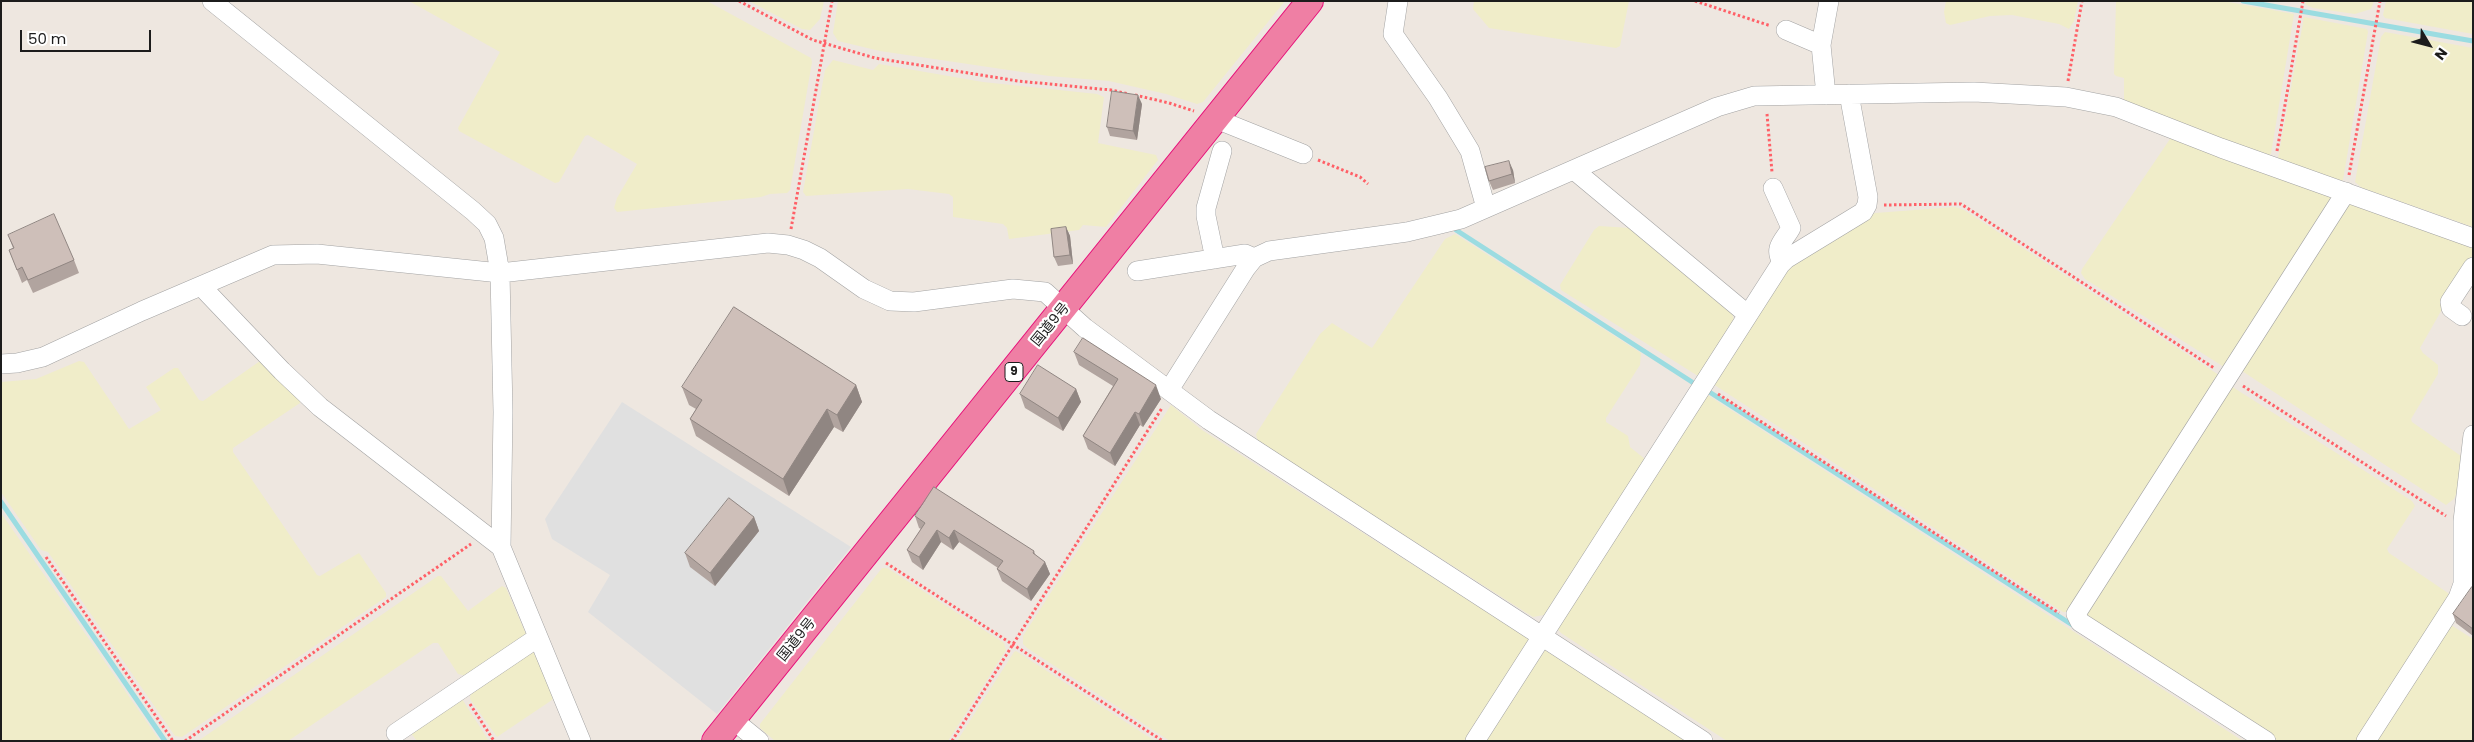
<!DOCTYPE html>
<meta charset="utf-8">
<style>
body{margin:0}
#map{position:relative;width:2474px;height:742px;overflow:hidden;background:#eee7e0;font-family:Poppins,sans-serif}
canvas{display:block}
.frame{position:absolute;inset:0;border:2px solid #1c1c1c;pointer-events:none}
.north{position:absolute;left:2404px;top:20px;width:50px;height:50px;-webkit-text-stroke:4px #fff;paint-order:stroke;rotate:127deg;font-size:14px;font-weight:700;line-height:20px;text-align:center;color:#1c1c1c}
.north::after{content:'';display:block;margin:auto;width:18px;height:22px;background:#1c1c1c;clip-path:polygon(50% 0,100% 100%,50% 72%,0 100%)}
.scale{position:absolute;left:20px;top:30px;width:131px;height:22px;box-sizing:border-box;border:2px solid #1c1c1c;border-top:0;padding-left:6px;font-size:15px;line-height:18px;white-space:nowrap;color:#1c1c1c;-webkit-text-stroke:4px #fff;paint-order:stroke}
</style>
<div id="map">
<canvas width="2474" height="742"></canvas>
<div class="frame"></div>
<div class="north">N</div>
<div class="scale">50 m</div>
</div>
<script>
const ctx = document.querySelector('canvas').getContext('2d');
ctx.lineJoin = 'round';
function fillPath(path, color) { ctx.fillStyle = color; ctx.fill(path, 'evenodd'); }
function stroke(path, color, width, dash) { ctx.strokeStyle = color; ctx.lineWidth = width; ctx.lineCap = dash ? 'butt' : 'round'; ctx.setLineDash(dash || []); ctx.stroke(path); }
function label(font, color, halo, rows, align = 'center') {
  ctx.font = font + ' Poppins,"Noto Sans JP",sans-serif'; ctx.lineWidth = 4.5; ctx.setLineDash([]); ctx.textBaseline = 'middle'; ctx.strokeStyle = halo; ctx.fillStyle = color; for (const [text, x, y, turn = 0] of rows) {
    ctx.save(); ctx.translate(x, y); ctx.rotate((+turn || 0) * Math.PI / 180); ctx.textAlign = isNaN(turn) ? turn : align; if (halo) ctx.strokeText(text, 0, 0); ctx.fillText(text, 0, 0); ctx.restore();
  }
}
fillPath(new Path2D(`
 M409,1h298l104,57 1,4 -22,128 -3,3 -17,1 -9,3 -144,15 -3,-4 3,-10 20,-34 -49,-29 -3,1 -26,46 -4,1 -96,-52 -1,-3 42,-76z
 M749,1h75l-4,18 -10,11 -8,-1z
 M838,1h447l-82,101 -6,2 -31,-10 -57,-13 -60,-5 -169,-25 -42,-10 -5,-8z
 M1474,1h155l-9,45 -4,2 -127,-20 -16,-19z
 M1946,1h132l-4,20 -5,8 -10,-5 -47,-9 -22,1 -40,9 -4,-2 -2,-11z
 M2116,1h107l71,13 -23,140 -3,2 -144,-54v-24l-8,-2 -2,-2z
 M2306,1h68l-3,8 -16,5 -42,-6 -8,-4z
 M2386,1h87v33l-88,-16 -2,-3z
 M2304,17l63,12 1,3 -25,148 -5,3 -60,-25z
 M2385,32l88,16v179l-111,-39 -7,-6 26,-145z
 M833,60l40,10 6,-6 104,18 114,12 7,3 -6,46 58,12 2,5 -52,67 -23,-2 -4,5 -70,9 -2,-11 -4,-4 -50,-7v-20l-4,-3 -41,-5 -102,7 -3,-4 22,-122z
 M2172,136l159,60v3l-107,168 -139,-88 -4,-6 1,-4z
 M2352,203l121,43v9l-53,93 3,5 15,12v9l-27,45 1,3 49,34 -4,36 -3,7 -8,6 -204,-134 104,-166z
 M1955,207l9,3 255,165 -149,236 -3,1h-4l-350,-228 79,-123 83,-48z
 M1599,226l31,2 102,84 2,9 -36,55 -137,-86 -1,-5 34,-55z
 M1455,234l186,119 -1,12 -34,53v4l22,14 2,11 15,12 -101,156 -11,2 -275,-175 -2,-8 64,-100 12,-11 40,25 73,-109z
 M79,361l5,1 45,67 32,-19 -15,-23 28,-19h4l21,32 4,1 57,-40 41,37 -1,5 -67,45v4l84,123 3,1 39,-23 27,40v4l-204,140 -7,-1 -127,-184 -7,-2 -40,-58v-110l35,-3z
 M2231,386l181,115 3,5 -28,43 2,4 59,40 2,3 -92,145h-83l-189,-124v-10z
 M1704,395l5,1 534,345h-516l-166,-108 -5,-6z
 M1171,405l31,25 327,209 2,4 -63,98h-298l-143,-93 -4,-4v-8z
 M1,513l159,228h-159z
 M882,568h5l117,75 2,7 -58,91h-173l-15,-13v-4z
 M438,576h3l27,35 34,-25 4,2 20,46 -59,42 -9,-2 -20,-31h-5l-145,98h-90z
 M2451,625l22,14v102h-100z
 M532,649l22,47 -2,4 -55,37 -27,-38 1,-10z
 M1545,650l141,91h-201z
 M1016,651l139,90h-198l57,-89z
 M462,699l27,42h-72l-7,-9z`), '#f0edc9');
fillPath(new Path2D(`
 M622,402l229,145 -134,167 -129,-102 22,-37 -58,-36 -7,-20zM734,511l25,19 -44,56 -25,-20z`), '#e0e0e0');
stroke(new Path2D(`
 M2243,1l230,40
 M1456,230l236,152
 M1711,393l363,233
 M1,502l164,239`), '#9bdce1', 5);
const minor = new Path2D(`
 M212,1l261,210 14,13 7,14 6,35 3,139 -2,135 80,194
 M1398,1l-5,33 45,64 32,53 16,57
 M1786,30l35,15
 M1826,95l-5,-50 8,-44
 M1216,119l87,35
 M1574,170l173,144
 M1773,188l18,40c-7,13 -18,19 -9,34
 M1215,259l-9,-43v-8l16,-57
 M1137,271l108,-17 9,4
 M201,286l81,85 38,36 181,140
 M2462,316l-11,-8 -1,-6 23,-35
 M1,364l16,-1 26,-6 99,-46 131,-56 44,-1 183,19 268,-30 20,2 16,5 16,8 44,31 26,12 24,1 99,-13 32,3 40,36 124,92 494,321
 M1169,390l77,-122 8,-10 15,-7 138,-19 54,-13 256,-112 37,-11 220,-4 92,5 50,10 105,41 252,90
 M732,719l27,22
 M396,733l141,-95
 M1475,741l305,-476 6,-6 77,-47 4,-7 1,-8 -19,-103
 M2266,741l-186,-119 -4,-8 270,-422
 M2366,741l92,-143 5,-14v-63l10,-86`);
const highway = new Path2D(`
 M715,741l595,-740`);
stroke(minor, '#a3a3a3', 20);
stroke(highway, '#e7127b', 28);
stroke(new Path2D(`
 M739,1l74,39 62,18 143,23 93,9 18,4
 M1695,1l76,25
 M2068,81l14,-80
 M1135,95l34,8 25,8
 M1767,114l5,58
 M2277,151l26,-150
 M1318,160l42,17 8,7
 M2349,175l31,-174
 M1884,205l77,-1 253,164
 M791,229l41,-228
 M2243,386l203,130
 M1718,394l341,219
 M46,557l127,184
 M886,563l277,178
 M470,704l24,37
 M185,741l286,-197
 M952,741l210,-333`), '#ff6067', 3, [2.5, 2.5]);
stroke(minor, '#fff', 19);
stroke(highway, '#ef7fa4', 26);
fillPath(new Path2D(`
 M1142,104l-5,36 -27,-4 -3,-9z
 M1513,170l2,13 -22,7 -4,-9z
 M1066,227l4,9 3,28 -15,2 -4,-9z
 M8,235l66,25 5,13 -46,20 -6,-13 -5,3 -13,-33 4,-2z
 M1074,352l87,47 -18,28 -3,-2 -25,41 -27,-17 -5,-13 30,-50 -34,-21z
 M856,385l6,17 -19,30 -9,-5 -45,69 -93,-60 -6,-17 6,-10 -7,-4 -7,-18z
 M1076,389l5,13 -18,29 -38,-23 -5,-14z
 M915,516l119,35 2,5 9,6 5,12 -19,27 -29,-20 -5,-12 1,-1 -39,-26 -6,8 -12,-8 -18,28 -11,-8 -5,-12 14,-21 -2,-1z
 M754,517l5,14 -44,55 -25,-19 -5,-14z
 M2473,588v48l-17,-13 -3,-9z`), '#b1a49f');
fillPath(new Path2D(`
 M1138,95l4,9 -5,36 -4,-9z
 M1509,161l4,9 2,13 -3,-9z
 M1066,227l4,9 3,28 -3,-9z
 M856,385l6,17 -19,30 -6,-17z
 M1156,385l5,14 -18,28 -4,-13z
 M1076,389l5,13 -18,29 -5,-13z
 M827,409l7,18 -45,69 -6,-17z
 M1135,412l5,13 -25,41 -5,-13z
 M754,517l5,14 -44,55 -5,-13z
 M937,530l4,12 -18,28 -4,-13z
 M954,530l5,12 -6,8 -4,-12z
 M1045,562l5,12 -19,27 -4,-12z`), '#908682');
const building = new Path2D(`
 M1112,91l26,4 -5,36 -26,-4z
 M1509,161l3,13 -23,7 -4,-14z
 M54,214l20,46 -46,20 -6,-13 -5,3 -8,-20 5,-2 -6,-13z
 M1066,227l4,28 -16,2 -3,-28z
 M734,307l122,78 -19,30 -10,-6 -44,70 -93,-60 12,-19 -20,-13z
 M1083,338l73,47 -17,29 -4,-2 -25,41 -27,-17 35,-57 -44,-27z
 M1038,365l38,24 -18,29 -38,-24z
 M934,487l100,64 -1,2 12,9 -18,27 -30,-20 6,-8 -49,-31 -5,8 -12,-8 -18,27 -12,-7 18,-27 -10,-7z
 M729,498l25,19 -44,56 -25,-20z
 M2472,587l1,1v41l-20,-15z`);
fillPath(building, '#cebfb9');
stroke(building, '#908682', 1);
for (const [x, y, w] of [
 [1014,372,18]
]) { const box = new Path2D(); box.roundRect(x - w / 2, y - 9.5, w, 19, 4); ctx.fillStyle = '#fff'; ctx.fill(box); stroke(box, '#1c1c1c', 1); }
label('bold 12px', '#1c1c1c', null, [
 ["9",1014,372]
]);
label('14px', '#1c1c1c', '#fff', [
 ["国道9号",1051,325,-51],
 ["国道9号",797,640,-51]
]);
</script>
